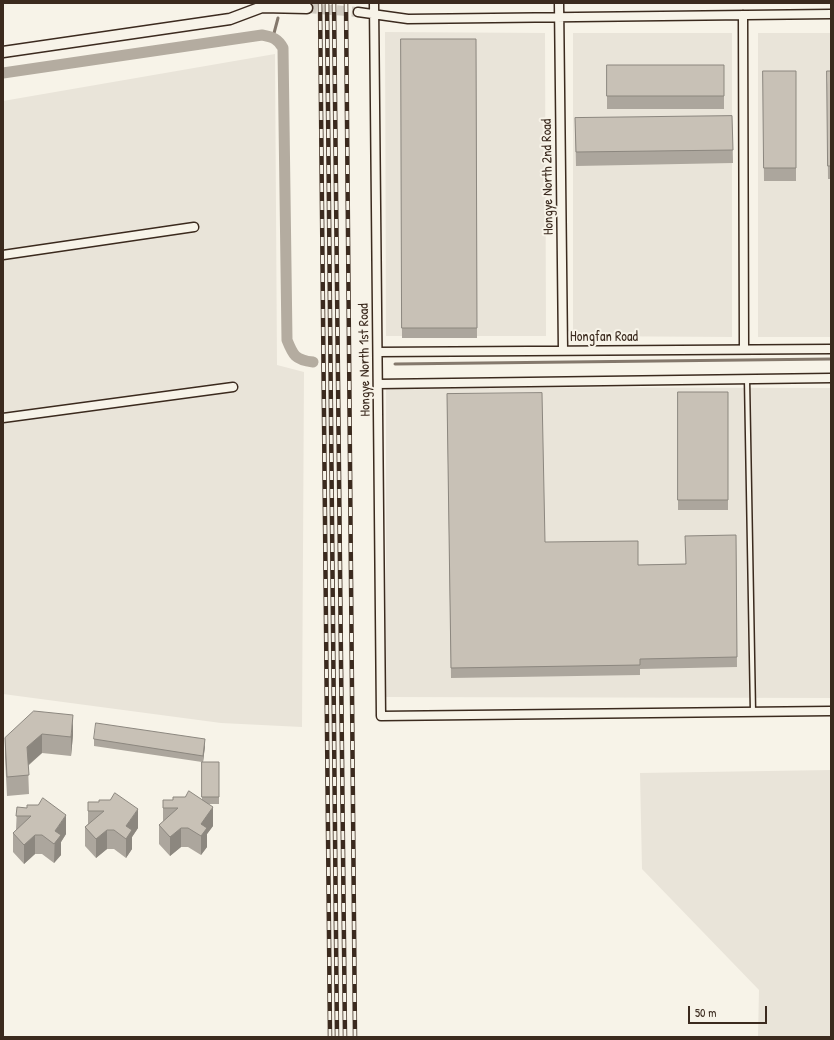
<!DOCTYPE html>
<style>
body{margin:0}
#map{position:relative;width:834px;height:1040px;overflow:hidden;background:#f7f3e8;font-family:"Patrick Hand",sans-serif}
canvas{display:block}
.frame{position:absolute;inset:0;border:4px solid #3b2a1e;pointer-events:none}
.scale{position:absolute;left:688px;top:1006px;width:79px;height:18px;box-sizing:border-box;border:2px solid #3b2a1e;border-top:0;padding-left:5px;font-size:12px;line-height:14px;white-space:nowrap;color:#3b2a1e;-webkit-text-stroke:3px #f7f3e8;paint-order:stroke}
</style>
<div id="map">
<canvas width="834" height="1040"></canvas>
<div class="frame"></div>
<div class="scale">50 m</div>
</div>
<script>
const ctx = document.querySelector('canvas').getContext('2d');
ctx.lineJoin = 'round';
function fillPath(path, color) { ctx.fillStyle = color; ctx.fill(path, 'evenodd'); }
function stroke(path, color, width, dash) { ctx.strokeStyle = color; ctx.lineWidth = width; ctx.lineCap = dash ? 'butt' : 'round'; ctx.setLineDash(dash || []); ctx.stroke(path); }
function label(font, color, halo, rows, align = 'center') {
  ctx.font = font + ' "Patrick Hand",sans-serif'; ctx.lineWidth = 4; ctx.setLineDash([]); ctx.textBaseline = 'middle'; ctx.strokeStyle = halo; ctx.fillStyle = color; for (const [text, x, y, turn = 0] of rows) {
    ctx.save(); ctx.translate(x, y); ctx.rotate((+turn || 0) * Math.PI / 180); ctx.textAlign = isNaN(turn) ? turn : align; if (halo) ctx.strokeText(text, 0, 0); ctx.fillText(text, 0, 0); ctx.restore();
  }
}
fillPath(new Path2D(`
 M385,32l160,1 1,303h-160z
 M573,33h159v304l-159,-1z
 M758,33h73v304h-73z
 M275,54l2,311 27,7 -2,355 -81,-4 -218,-29v-593z
 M386,387l445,1v310l-445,-1z
 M831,770v267h-73l1,-47 -117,-121 -2,-96z`), '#e9e4d9');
stroke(new Path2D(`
 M273,37l5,-19
 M395,364l436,-5`), '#84786c', 3);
stroke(new Path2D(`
 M3,73l259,-38c11,2 16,4 21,13l4,292c6,15 8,20 26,22`), '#b4aca0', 11);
stroke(new Path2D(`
 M307,8l51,4`), '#d1cbc0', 10, [10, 5]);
const service = new Path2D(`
 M747,379l6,333`);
const minor = new Path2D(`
 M374,3l7,713 450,-5
 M559,3l4,347
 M358,12l50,7 423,-5
 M743,15l1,334
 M3,255l191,-28
 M378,352l453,-3
 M378,384l453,-6
 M3,418l230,-31`);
const tertiary = new Path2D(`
 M3,52l227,-33 32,-12 45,1`);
stroke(service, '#3b2a1e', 7);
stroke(minor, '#3b2a1e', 11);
stroke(tertiary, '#3b2a1e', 13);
stroke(service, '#f7f3e8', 4);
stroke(minor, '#f7f3e8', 8);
stroke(tertiary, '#f7f3e8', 10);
const rail = new Path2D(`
 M320,3l10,1034
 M327,3l10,1034
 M334,3l11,1034
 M346,3l9,1034`);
stroke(rail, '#3b2a1e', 4.5);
stroke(rail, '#f7f3e8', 3, [9]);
fillPath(new Path2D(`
 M401,39h75l1,299h-75z
 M607,65h117v44h-117z
 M763,71h33v110h-32z
 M831,71v108h-3l-1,-95z
 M732,116l1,47 -157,3 -1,-48z
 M678,392h50v118h-50z
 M447,394l98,148 93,23 47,-1 51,-29 1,132 -97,2v6l-189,3z
 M34,711l39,24 -2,21 -29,-3 -14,13 1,28 -22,2 -2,-39v-19z
 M94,739l111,7 -2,16h16v42h-11l5,22 -6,8v13l-6,8 -13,-8h-7l-11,9 -11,-12v-19l4,-3v-22h39v-38l-108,-16z
 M88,802l50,26 -6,9v12l-6,9 -12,-9h-7l-11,9 -11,-12v-19l3,-3z
 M17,807l49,27 -5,8v13l-7,8 -12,-9h-7l-11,10 -11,-12v-19l3,-3z`), '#aca69d');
fillPath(new Path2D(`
 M73,715v20l-2,21v-19z
 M42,734v19l-15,13v-19z
 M205,739v7l-2,16v-6z
 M213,807v19l-6,8v13l-6,8v-31z
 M138,809v19l-6,9v12l-6,9v-32z
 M66,815v19l-5,8v13l-7,8 1,-32z
 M181,828v19l-11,9v-19z
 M107,830v19l-11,9v-19z
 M35,835v19l-11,10v-19z`), '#8c877f');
const building = new Path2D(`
 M401,39h75l1,289h-75z
 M607,65h117v31h-117z
 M763,71h33v97h-32z
 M827,71h4v95h-3z
 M732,116l1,34 -157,2 -1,-34z
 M678,392h50v108h-50z
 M542,393l3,149 93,-1v24l48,-1 -1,-28 51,-1 1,122 -97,2v6l-189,3 -4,-274z
 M34,711l39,4 -2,22 -29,-3 -15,13 2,28 -22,2 -2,-39z
 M96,723l109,16 -2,17 -109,-17z
 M202,762h17v35h-17z
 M189,791l24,16 -12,17 6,4 -6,8 -13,-8h-7l-11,9 -11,-12 19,-17h-15v-8h10v-3h12z
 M115,793l23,16 -12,17 6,4 -6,9 -12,-9h-7l-11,9 -11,-12 19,-16h-16v-9h11v-2h11z
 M43,798l23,17 -11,16 6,4 -7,9 -12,-9h-7l-11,10 -11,-12 18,-17h-15l1,-9 10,1v-3h11z`);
fillPath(building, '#c8c1b6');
stroke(building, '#8c877f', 1);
label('14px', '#3b2a1e', '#f7f3e8', [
 ["Hongye North 2nd Road",548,177,-91],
 ["Hongfan Road",604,337],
 ["Hongye North 1st Road",365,360,-91]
]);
</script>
